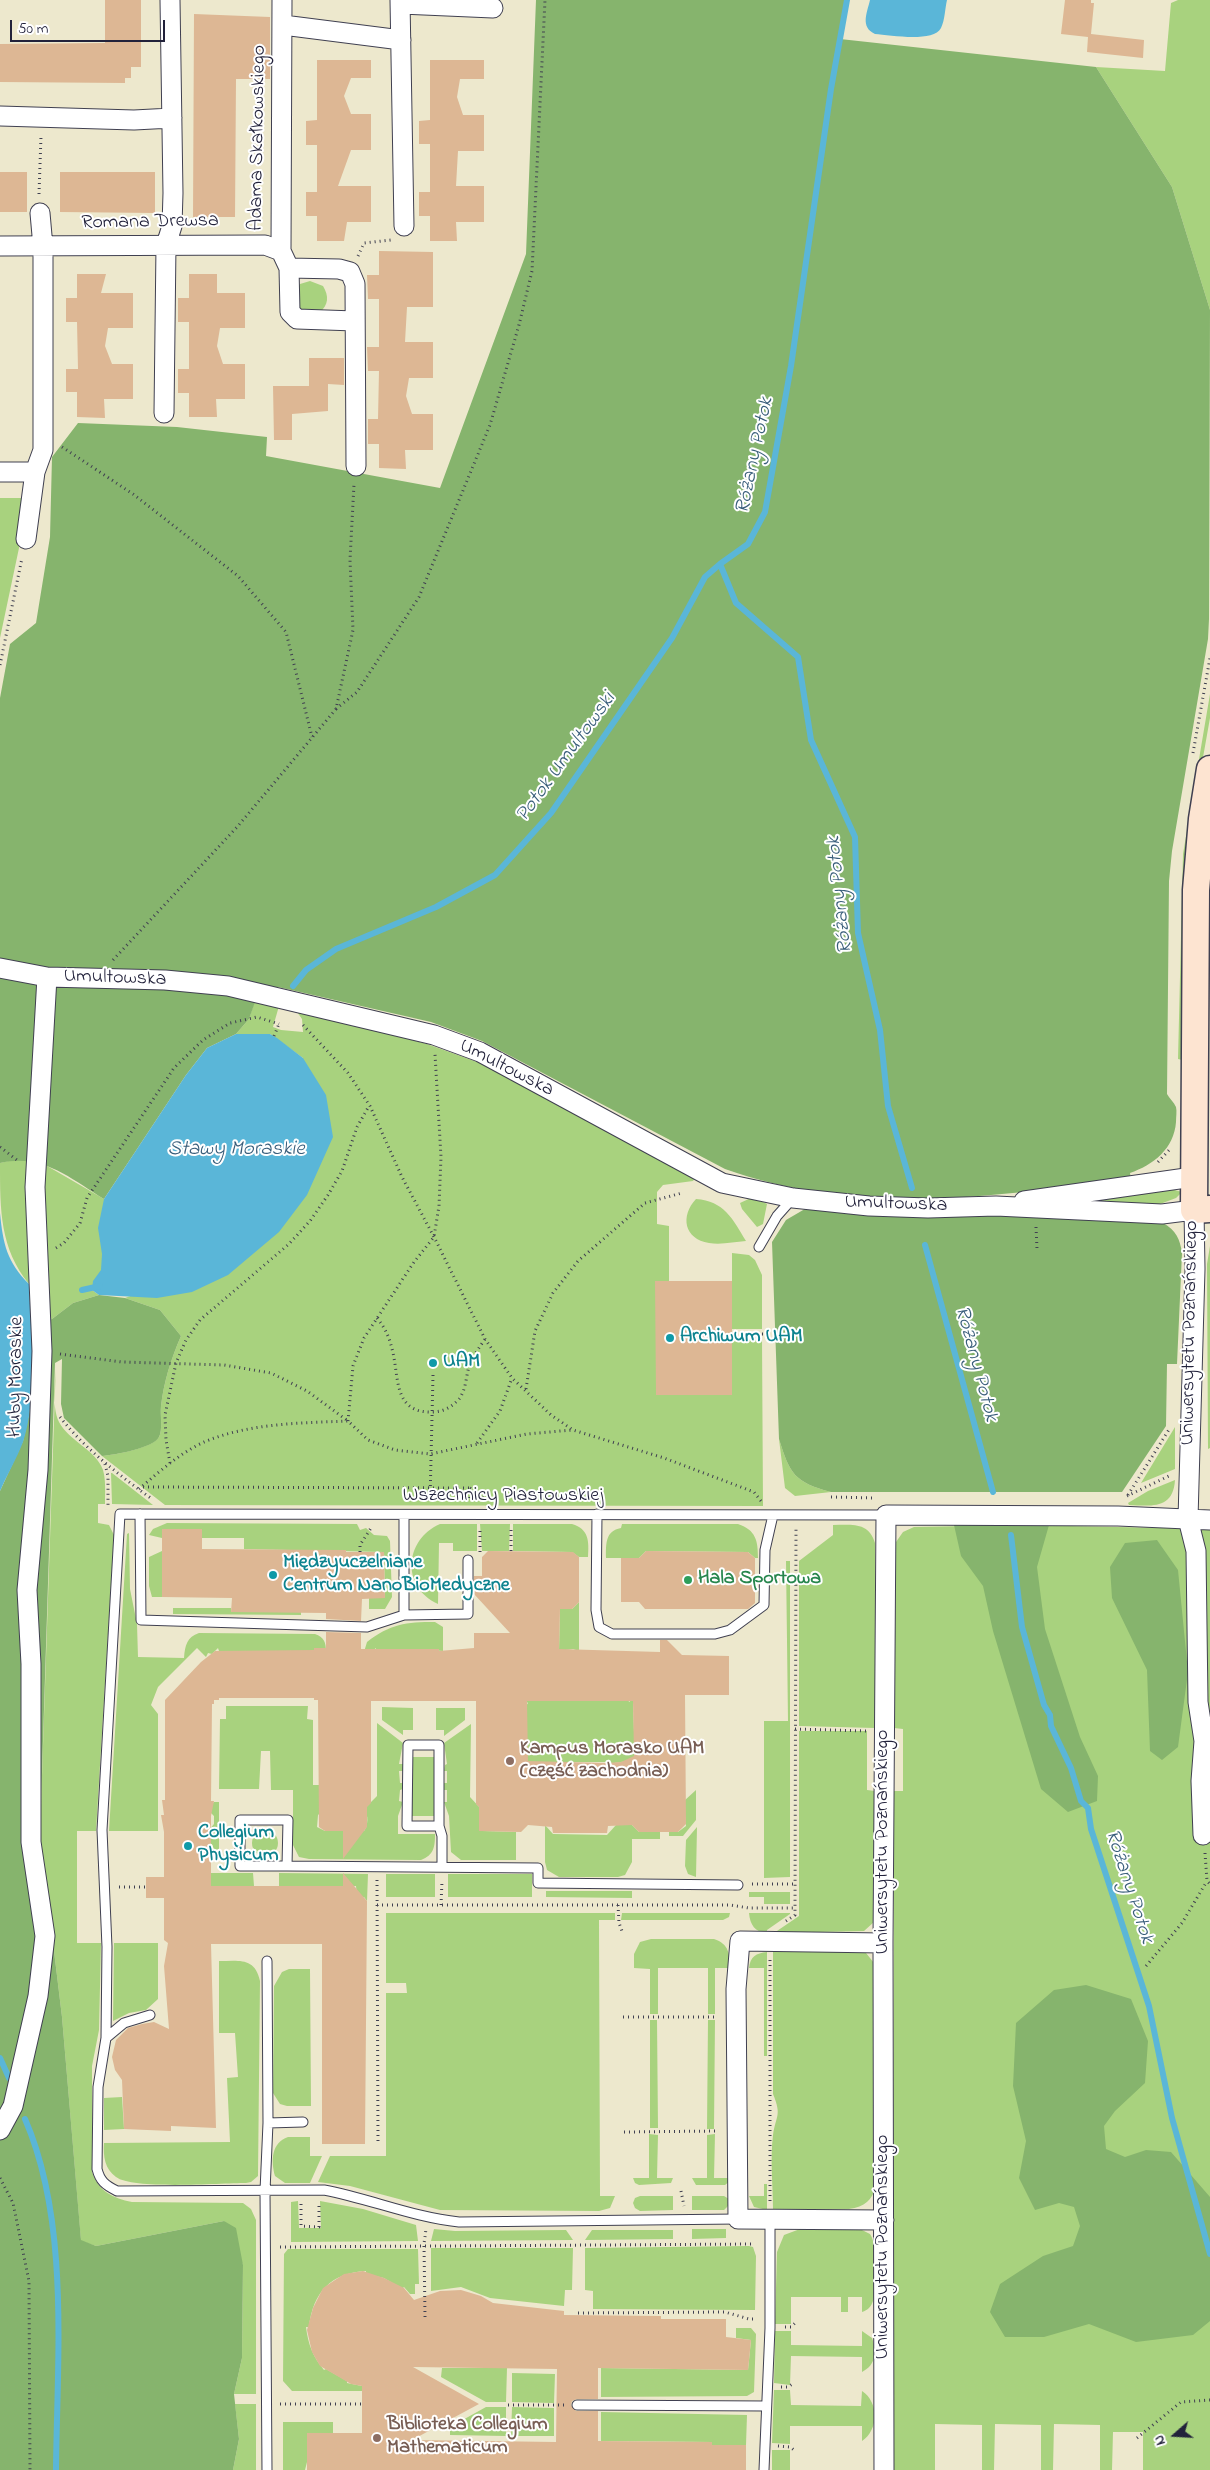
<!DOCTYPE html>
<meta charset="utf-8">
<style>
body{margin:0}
#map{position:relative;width:1210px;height:2470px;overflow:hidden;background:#ede8cd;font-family:"Indie Flower",sans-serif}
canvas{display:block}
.north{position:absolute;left:1150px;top:2410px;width:50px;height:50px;-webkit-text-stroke:4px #fff;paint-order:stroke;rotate:251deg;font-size:14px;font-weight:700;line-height:20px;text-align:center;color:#22223b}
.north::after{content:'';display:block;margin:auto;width:18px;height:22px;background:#22223b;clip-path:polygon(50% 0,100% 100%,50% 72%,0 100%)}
.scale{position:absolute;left:10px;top:20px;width:155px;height:22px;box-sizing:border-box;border:2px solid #22223b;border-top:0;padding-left:6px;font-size:15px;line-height:18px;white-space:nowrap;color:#22223b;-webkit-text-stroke:4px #fff;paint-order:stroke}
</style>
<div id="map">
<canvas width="1210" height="2470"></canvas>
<div class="north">N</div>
<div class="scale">50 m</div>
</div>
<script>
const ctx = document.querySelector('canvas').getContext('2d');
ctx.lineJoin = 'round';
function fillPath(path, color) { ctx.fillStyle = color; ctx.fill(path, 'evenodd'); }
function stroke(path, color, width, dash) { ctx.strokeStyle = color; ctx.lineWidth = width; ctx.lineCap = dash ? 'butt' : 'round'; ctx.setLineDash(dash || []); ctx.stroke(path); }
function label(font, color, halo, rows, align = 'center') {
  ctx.font = font + ' "Indie Flower",sans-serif'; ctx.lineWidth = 4; ctx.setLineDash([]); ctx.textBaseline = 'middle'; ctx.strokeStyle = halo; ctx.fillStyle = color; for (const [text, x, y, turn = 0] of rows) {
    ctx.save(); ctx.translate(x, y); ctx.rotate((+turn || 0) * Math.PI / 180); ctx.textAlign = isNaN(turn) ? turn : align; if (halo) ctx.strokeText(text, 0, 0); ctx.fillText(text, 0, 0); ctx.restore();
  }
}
fillPath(new Path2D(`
 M1178,0h32v310l-38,-123 -76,-120 69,4 6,-68z
 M310,281l13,5c6,10 6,19 -4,27l-19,-1 -6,-18 6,-10z
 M0,498h22l-3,50 -19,90z
 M1210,694v24l-19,107 -9,235 -4,-1 5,-205z
 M255,1000l24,6 -6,21 8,3 22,2 -1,-13 -7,-10 132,35 53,19 215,115 -2,3 -30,4 -6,7v32l12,2v55h-13v114h76v-55l30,-1 1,167 -598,-1 -63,-49c12,-1 51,-8 57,-19 4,-7 1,-22 2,-31 3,-25 10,-47 20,-70l-21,-26 -35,-12 35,-13 143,-227 -33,-24h-34l13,-15z
 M17,1159l25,4 62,36 8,20 -2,41 -18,30 7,5 -26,8 -21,16 -21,5v81l-31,86 31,-167 -2,-40c-29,-36 -29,-73 -29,-121z
 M1167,1188l15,4 -6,6 -16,6 -123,-1z
 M753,1197l14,7 -4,20 -6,3 -15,-18 -2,-6z
 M696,1199c28,2 37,20 50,42 -12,1 -25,4 -37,2 -25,-4 -29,-27 -13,-44z
 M1210,1246v202l-2,1 -1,-185z
 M732,1253l17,2 6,5 7,15v54h-30z
 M56,1361c0,18 -5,44 3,61 10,19 37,28 44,48 3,10 2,23 2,34h-7v19l11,2 5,10 -18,296h-19v112h24l-2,87 -7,36v106c7,20 21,26 40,30l111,1 8,6 5,11v174h-22l8,-36 1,-93 -19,-44 -128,25 -15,-5 -19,-224 -22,-182z
 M1175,1427v42l-34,14z
 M779,1439c11,35 15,43 52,53l-36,4 -10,-8z
 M111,1473h1l41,32 -41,-1z
 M1175,1480c-2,29 -22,26 -46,25l-1,-2 20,-12z
 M167,1523l190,1 3,6 6,-2 8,7 13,1 3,5 2,56 -7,12h-16v-11h16l-1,-46 -140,-3v-11h-42l-40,-9v9l-13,-3 4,-6z
 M440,1524h37v27h-24v-8h-14l-1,61c-37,-17 -34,-64 2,-80z
 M480,1524h30l-1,27h-27z
 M513,1524h59c17,5 17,17 16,33h-9l-7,-5 -59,-1z
 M622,1524h116c18,6 20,17 20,34h-3l-7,-6 -102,-1 -7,7h-33c0,-14 -1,-27 15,-30z
 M833,1525c19,0 36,-3 42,18v185l-76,-2v-165l34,-26z
 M1023,1525l187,4v941h-67v-38h-30l-1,38h-12v-45l-46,-1 -1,46h-12v-45l-46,-1 -1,46h-12v-45l-47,-1v46h-42l1,-679h9v-62l-9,-1 2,-186 7,-10 11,-5z
 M129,1533l1,56 7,35 1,33 46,1c1,-13 3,-21 15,-25l116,1c9,3 11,8 11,18l-107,-1 -1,-3 -6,6 -4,-1 -2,4 -9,-9 -39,39 -7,18 7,9v117h-49l18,-297z
 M162,1551v46h-10l-3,-11v-29z
 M786,1561h4v316l-26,1v-157h24z
 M579,1602v49l-6,-2 -14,2 1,-42h12z
 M173,1608h58v4h70v3l-128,-1z
 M435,1622l8,5v24l-27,-2 -40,2v-3l-9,7 -3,-3 3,-10c23,-18 39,-20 68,-20z
 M524,1694l7,7 2,-2h95l1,3 9,-7 2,2 -7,7 2,56 -28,4 -1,-2h-52l-27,24 -1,-80 2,-3 -7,-6z
 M226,1706h82l-1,13 6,1v65h6v17l6,7 -7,6 -1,12 8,4h39c4,-5 5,-16 0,-22l13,-13v-73l26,20 -4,21h4v7h-4l1,12h3v6l-3,1 -1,11 4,1 -5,14v18h37c0,13 -1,21 -14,26l-112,-1 -10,-2 -6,-12v-55h-22l-1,-39h-9l-2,38h-40l1,-70h6z
 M382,1707l31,1v22h-10v5l-21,-15z
 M436,1708h29v12l-21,16v-6h-8z
 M471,1724l-1,73 12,13 -3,18 4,3 33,1v28h-55l-10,-8 -2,-36 -5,-14h3v-12h-3v-7h3v-12h-3l1,-6 2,-1 -3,-21z
 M799,1731h68v59l8,1v123l-1,8 -10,9 -90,2 25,-17z
 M412,1757h23v59h-23z
 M696,1790v30l-13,16h-14v-4h9l8,-6 -2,-25z
 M214,1802h5v56h-8v-24l-3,-3 6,-7v-8l-7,-7z
 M631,1824l8,8h21v7h-28v23l-7,13 -7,2h-59l-12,-7 -2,-8v-37l8,9 54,1 9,-10z
 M697,1827l-1,50 -8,-3 -3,-8 1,-26z
 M252 1843a13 13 0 1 1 26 0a13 13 0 1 1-26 0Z
 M211,1873h42l1,13h-43z
 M279,1873l89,1 -1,27 -3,-4h-7l-1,-11h-77z
 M386,1874h49v23h-49z
 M448,1874h84v23h-84z
 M546,1891h86v7l-86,-1z
 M749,1892h41v12h-26v-7h-15z
 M386,1913h229v7h-16l1,276h15l-5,12 -11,3 -159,-1 -90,-24 -32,-4 12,-26h56v-163h21l-1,-10h-20z
 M622,1913h108l-1,4 -6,3h-102z
 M749,1913h41v1l-23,16v3c-12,-1 -17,-8 -18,-20z
 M714,1939c15,5 16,15 16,29h-15v46h-7v-46h-50v46h-8v-45l-16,-1v-14l6,-12 11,-3z
 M114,1943h44v56l-12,11 -17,3 -16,8z
 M859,1951l7,2 8,10 2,223c-4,14 -11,21 -27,23l-76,1c0,-24 -3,-51 0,-75 3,-20 9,-19 0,-41v-142z
 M767,1952v104h-3v-88h-15c1,-11 7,-15 18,-16z
 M219,1961c20,0 36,-4 41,20l-2,195 -7,6 -5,1c-25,0 -113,7 -130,-6 -11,-8 -13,-20 -12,-34l126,-1 -3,-64 11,-1 -3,-44h-16z
 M289,1969h21l1,137h-24l-7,-2 -7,-11 1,-107 8,-14z
 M650,2020h7l1,108h-8z
 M708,2020h7l-1,109h-7z
 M122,2097l2,32 -20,1v-32z
 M649,2134l9,1 -1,43h16l-2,5 -32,2 -4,-2 -2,-5h16z
 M715,2134l-1,44h16v3l-5,4h-29l-4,-7h15v-43z
 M288,2137h22v19h12l-12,27h-25l-10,-7c-4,-15 -4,-33 13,-39z
 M764,2184h3v26l-13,-3 -5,-11h15z
 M640,2196h33v14l-33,1 -5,-3 -2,-5 2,-5z
 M692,2196h32l5,3 1,5 -6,6h-32z
 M298,2201l1,27h22l-1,-27 43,8 53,16 2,16 -127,1v-40z
 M858,2228l12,6c8,11 8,54 3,67 -2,6 -5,9 -11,11v-15h-14v15h-7v-15h-50v27h-16l2,-72 7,-17 16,-6z
 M434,2229l21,2 111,-1 7,10 -142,1z
 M692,2229h34v9l-34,1z
 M592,2230h81v9l-88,1z
 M749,2246l4,1 3,9 -1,54 -162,-1v-18l-8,-1v-42z
 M573,2248l-1,42h-7l-1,16 -74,-8 -29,-11 -30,4v-43z
 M288,2249h130l1,35h-4v10h-5l-6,-7 -2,2 -18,-11 -18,-4v-3c-35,2 -53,21 -57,56h-3c2,17 7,30 18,43l2,-1 21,12v2l15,3v5h-70l-9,-10 1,-127z
 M736,2328h15l5,6 -2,58 -7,4 -146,1v-29l147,2 3,-30 -15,-2z
 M775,2331h16v14l71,1v-15l10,7c5,14 4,27 -10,34v-15l-71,-1 -1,29 -16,-2z
 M442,2368h65l-1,34h-20l-45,-25z
 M512,2373l43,1 -1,29 -42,-1z
 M774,2390h16l1,15 70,1 1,-15c17,11 17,39 0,50v-15h-72v18l-18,-1z
 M235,2404h21v66h-23l6,-31z
 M486,2407h20v29l-56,-1v-8z
 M512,2407l42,1v28h-43z
 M601,2412l146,3 -1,30h-34v-3l-111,-1z
 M283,2422h50v11l-26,29 -2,8h-22z
 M772,2450h18v20h-18z`), '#a8d27e');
fillPath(new Path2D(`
 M536,0h310l-6,39 256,28 76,120 38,123 -1,309 -1,20 -36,212 -3,30 -2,213c2,4 7,8 9,13 1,4 0,10 0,15 -2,27 -23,43 -46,51l1,6c-142,17 -267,39 -406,-10l-243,-128 -51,-19 -153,-35 -23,15 -6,17 -13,15 -29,14 -21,27 -82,124c-34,-21 -62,-46 -104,-36v-465l10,-54 26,-21 14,-86 2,-80 26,-34 99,4 90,10 -1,19 174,32 86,-234z
 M810,1206l353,17c13,7 17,16 19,30l-5,111h-10l-1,62 -44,66h-291c-37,-10 -41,-18 -52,-53l-7,-197 14,-22z
 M99,1295l26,3 35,12 21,26c-10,23 -17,45 -20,70 -1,9 2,24 -2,31 -5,11 -45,18 -57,19l-38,-38 -3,-14 1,-45 -7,4 -15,472 22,182 19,223 15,6 128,-25 12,7 7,37 -1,93 -8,36 5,45 -6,31h-233v-979l23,-50 8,-36v-81l21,-5 21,-16z
 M954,1525h95l-12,42 8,62 35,108 18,39 -1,25 -29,11 -27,-23 -48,-158 -10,-45 -22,-30z
 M1157,1540l21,30 10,102 -10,75 -16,13 -12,-9 -3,-81 -35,-72 -2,-31 15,-24z
 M1086,1985l45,14 17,42 -3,42 -30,28 -11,15 2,23 19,8 21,-7 25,2 39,45v124l-17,14 -57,7 -47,-18 -45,13h-39l-15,-25 10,-28 43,-28 30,-10 7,-20 -6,-19 -15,-4 -24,7 -16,-32 7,-37 -13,-55 3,-63 38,-33z`), '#86b46d');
fillPath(new Path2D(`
 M870,0h77c-2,8 -2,20 -6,28 -8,15 -51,7 -66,6 -15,-7 -8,-21 -5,-34z
 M236,1034h34l7,4 26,20 23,37 7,42 -26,58 -28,37 -51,43 -36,17 -35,6 -58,-3 -7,-5 1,-9 8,-11 1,-16 -4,-26 6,-29 82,-124 21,-27z
 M0,1213c3,31 7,49 29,71 2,47 9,114 -6,158 -6,16 -16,33 -23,49z`), '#5ab6d8');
stroke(new Path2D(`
 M847,0l-16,89 -40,277 -26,146 -17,32 -28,20 16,39 62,54 13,83 44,97 3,96 22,97 8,76 24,82
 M293,986l13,-16 30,-21 100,-42 59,-32 56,-62 121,-175 33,-61 15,-13
 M925,1245l68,247
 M82,1290l18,-4
 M1011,1535l11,92 22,78 6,10 1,11 20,42 10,33 7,7 3,21 58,177 23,112 38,136
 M0,2058l9,20
 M25,2119c45,103 32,240 31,351`), '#5ab6d8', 6);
fillPath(new Path2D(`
 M105,0h36v67h-10v11h-6v5l-125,-1v-38l105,-1z
 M1065,0h26v3h3l-3,31 53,6 -1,18 -56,-6 1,-15 -27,-3z
 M194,14l76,3v62h-34l-1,138h-42z
 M317,60h54v18h-20l-7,18 7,18h20v36h-20l-13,36h33v36h-24l-3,19h-27v-25h-11v-24h11v-47h-11v-24l11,-1z
 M430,60h54v19h-24l-3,18 6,18h21v36h-26l-2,35h28v36h-28l1,19h-27v-25h-11v-24h11v-48h-11v-23l11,-1z
 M0,172h27v40h-27z
 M60,172h95v41l-95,-1z
 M379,251l54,1v55h-26l-2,35h28v36h-24l-3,18 6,18h21v36h-28l1,19 -27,-1v-24h-11v-25h10l1,-48h-11l-1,-24h12v-48h-11l-1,-24h12z
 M77,274h29l-5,19h32v35h-25l-3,18 7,18h21v35h-29l1,19 -28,-1v-25h-11v-23h12l-1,-47h-11v-24h11z
 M189,274h28v19h28v35h-25l-3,18 6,18h22v35h-29l1,18h-28v-24h-11v-24h11v-47h-11v-24h11z
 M309,358h35v27l-16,-1v27l-36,3v26h-18l-1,-54h36z
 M655,1281h77v114h-76z
 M162,1529h40v20l144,1v2h38l1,46 -23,1 -1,22 -35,-2v-6l-95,-1 1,-14 -70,-1z
 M488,1551l85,1 6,5v45l-7,7h-12l-1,40 101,3v-12h7l15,15 47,1v39h-44l1,129 -8,8h-39l-7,-7 -24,1 -1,7h-54l-1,-6 -24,-2 -7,7 -42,-1v-24l-3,-3v-103h-105v102l-4,4v20l-24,32v-28h-18l-6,-4 -1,-127h-4v-2h-95v2h-5v4h-2l-1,97h3l-3,15v70h132v-13l24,28 -2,243h-43v-200h-111l5,184 -45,-2v5l-47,-2 -2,-49 -7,-10 -3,-13 4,-17 12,-12 14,-4 12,-2 15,7 -5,-63 4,-23 -4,-3v-42h-18v-21h18v-45l-3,-17h3l-2,-15h3v-100l36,-38 14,-11 99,-1v-2h12v-16l35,1v16h78v2l35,-3v-15h36l-36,-39v-18h8v-19zM527,1701h106l1,55 -13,6 -16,1 -77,-2z
 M646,1551l102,1 7,6v45l-7,6h-103l-6,-7h-18v-44h18z
 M363,2271l21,7 20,10 10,12 26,-9 21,-1 20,6 12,7 71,8v4l97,1v3h65v18l25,3 -3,30 -150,-2v31h-21l-5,2 -1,4 5,6h22v30l114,1v3h34v25h-439v-37h55v-47l-11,-2 -31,-18 -8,-14 -5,-22 6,-22 10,-20 21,-14zM413,2367l144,2 -1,73 -144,-2 67,-36z`), '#ddb794');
const lane = new Path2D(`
 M759,1247l18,-31 16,-18
 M140,1514l1,106 226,7 37,-12 64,-1v-54
 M597,1514l-1,96 3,17 13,7h103l15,-4 34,-25 1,-55 8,-35
 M404,1515v100
 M408,1745h31v81h-32z
 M240,1820h48l-1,46h-47z
 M439,1826l3,10v31
 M287,1866l251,2v15l200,2
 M106,2038l18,-15 26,-8
 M268,2123l35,-1
 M738,2219l-279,3c-47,-5 -88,-23 -135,-32l-207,1c-12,-6 -17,-10 -20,-22l1,-82 8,-49 1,-91 -5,-117 18,-316 766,1
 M577,2405l189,1
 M267,2470l-2,-279 3,-68 -1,-162
 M764,2470l6,-142v-109`);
const street = new Path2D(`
 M400,0l4,226
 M401,4l92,4
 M283,25l118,15
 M0,116l134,4 38,-2
 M0,246l265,-1 16,6 8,17 50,1 11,3 5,12 1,182
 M281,251l1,-251
 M289,268l1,44 7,7 58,2
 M164,413l2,-168 6,-19 1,-33 -3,-193
 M0,472h35
 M26,539l9,-67 8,-22v-203l-3,-34
 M0,968l47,9 118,3 63,6 206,49 46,17 242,131 71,15 76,8 59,2 68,-2 166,8 32,-4 1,59 -7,250 8,32 2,151 6,39 -3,40 2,54
 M1024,1201l169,-24
 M883,1943l-143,-2 -4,48 2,230 146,1
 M0,2130l13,-24 25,-110 7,-60 -14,-94v-178l-4,-74 11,-120 4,-119 -7,-164 12,-210
 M884,2470l-1,-527 3,-428 232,1 92,4`);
const secondary = new Path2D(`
 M1210,769l-8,50 -6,71 -2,320 16,-1`);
stroke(lane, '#404051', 11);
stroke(street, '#404051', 21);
stroke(secondary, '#404051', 29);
stroke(new Path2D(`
 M39,194l2,-58
 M358,256l6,-13 27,-3
 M62,447l71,47 105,82 48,56 26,105
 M0,665l22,-107
 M336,709l21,-17 62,-95 71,-172 29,-100 13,-54 13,-271
 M1193,753l17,-95
 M113,960l125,-134 98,-117 17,-79 -3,-70 4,-76
 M303,1025l45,48 22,33 32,71 32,60 51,102 27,39 39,37 22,15 91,28 90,34 7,9
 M274,1036l5,-12
 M0,1147l17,13
 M1158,1162l13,-14
 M1036,1227l1,22
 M56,1248l8,-5 16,-20 7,-25 87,-130 29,-28 27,-17 27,-6 22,7
 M377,1318c9,11 13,21 16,35 6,26 1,60 39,59 11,0 20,-5 27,-13 7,-9 7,-22 10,-33 4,-10 10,-18 16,-27
 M732,1334h35
 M60,1354l62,8 102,3 47,8 36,18 41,30
 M526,1389l9,-58 18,-38 25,-32 67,-58 37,-10
 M60,1417c26,33 58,57 92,82
 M348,1421l5,-55 11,-28 50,-76 20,-25 5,-31 2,-49 -6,-103
 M477,1443l23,-32 12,-33
 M170,1463l-4,-23 -1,-25 11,-52 10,-23 14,-20 89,-76 21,-23 18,-26 14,-24 15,-44 12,-21
 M105,1464l3,12v29
 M143,1487l326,1v12
 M470,1488l18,11
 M139,1489c20,-17 41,-36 65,-47 45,-19 97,-19 144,-21l20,19 27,10 35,4 97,-20 45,-4
 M1128,1495l42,-67
 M1127,1496l44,-21
 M831,1497l45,1
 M430,1501l3,-126
 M511,1551v-22
 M360,1552v-7l11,-17
 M480,1552v-24
 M795,1729l72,2
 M1205,1853l2,28 3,3
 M377,1880l1,265
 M752,1884h43
 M119,1887h27
 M377,1905h353l19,3h46
 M441,1905l1,-24
 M618,1905l1,18 3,8
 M786,1921l9,-6 1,-386
 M770,1960v241
 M1146,1966l36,-43 25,-42
 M623,2017h95
 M624,2132l94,-1
 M0,2178l13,25 16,78 1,189
 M681,2191l3,15
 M301,2204v22l18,1v-23
 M280,2247l475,-3
 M578,2313l147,-1 24,7h8
 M425,2317l-1,-73 2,-15
 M785,2327h6l4,-4
 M781,2387h7l6,-4
 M280,2404h82
 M508,2405h56
 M1137,2438l44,-36 29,-2
 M778,2446l12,1 4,3`), '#404051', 3, [1, 4]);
stroke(lane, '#fff', 9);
stroke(street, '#fff', 19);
stroke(secondary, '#fde4d1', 26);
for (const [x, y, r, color] of [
 [670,1338,5,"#0f9aa8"],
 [433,1363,5,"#0f9aa8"],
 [273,1575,5,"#0f9aa8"],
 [688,1580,5,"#2e9e5b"],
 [510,1761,5,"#8d6e63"],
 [188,1846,5,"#0f9aa8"],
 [377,2438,5,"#8d6e63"]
]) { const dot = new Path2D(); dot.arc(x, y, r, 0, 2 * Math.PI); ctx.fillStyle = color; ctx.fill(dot); stroke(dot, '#fff', 2); }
label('20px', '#22223b', '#fff', [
 ["Adama Skałkowskiego",259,138,-89],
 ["Romana Drewsa",150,223,-1],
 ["Umultowska",115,979,2],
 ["Umultowska",506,1069,27],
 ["Umultowska",896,1205,2],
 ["Uniwersytetu Poznańskiego",1191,1333,-89],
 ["Huby Moraskie",17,1377,-89],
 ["Wszechnicy Piastowskiej",503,1497],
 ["Uniwersytetu Poznańskiego",884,1842,-90],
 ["Uniwersytetu Poznańskiego",884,2247,-90]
]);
label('bold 20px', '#0d838f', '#fff', [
 ["Archiwum UAM",680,1338],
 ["UAM",443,1363],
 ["Międzyuczelniane",283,1564],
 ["Centrum NanoBioMedyczne",283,1587],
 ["Collegium",198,1834],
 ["Physicum",198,1857]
], 'left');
label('bold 20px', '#27864d', '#fff', [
 ["Hala Sportowa",698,1580]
], 'left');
label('bold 20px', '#785e54', '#fff', [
 ["Kampus Morasko UAM",520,1750],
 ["(część zachodnia)",520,1773],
 ["Biblioteka Collegium",387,2426],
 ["Mathematicum",387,2449]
], 'left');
label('italic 21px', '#385d7a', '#fff', [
 ["Różany Potok",756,456,-78],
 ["Potok Umultowski",567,758,-54],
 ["Różany Potok",841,895,-96],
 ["Stawy Moraskie",236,1151],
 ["Różany Potok",975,1364,75],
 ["Różany Potok",1128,1887,72]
]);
</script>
